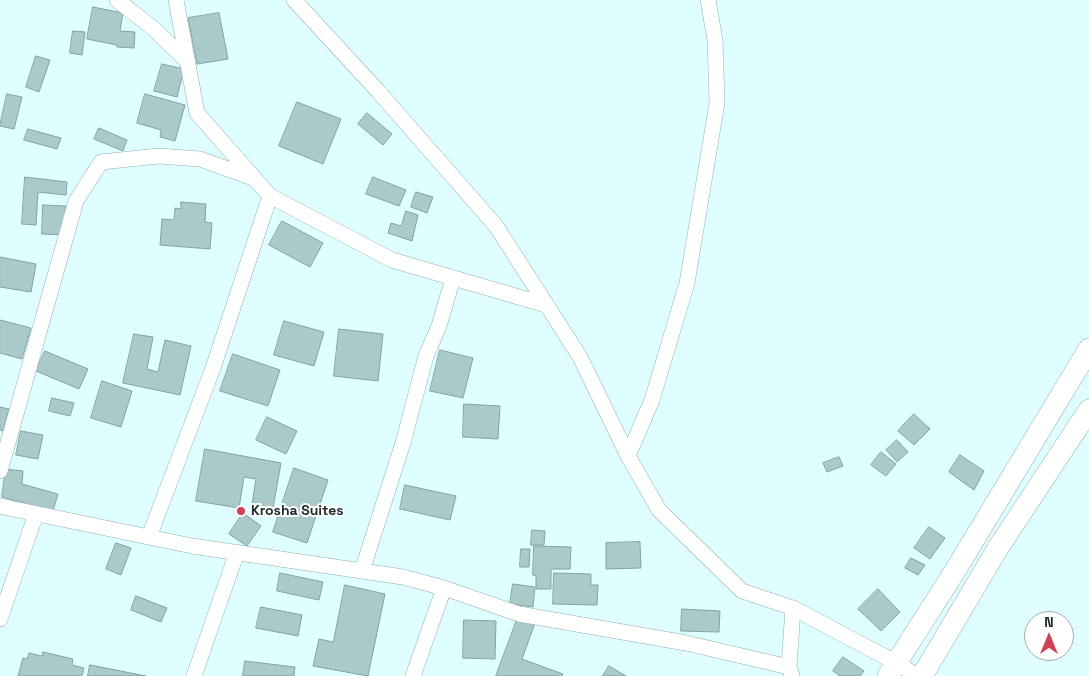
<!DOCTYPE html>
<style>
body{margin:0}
#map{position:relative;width:1089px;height:676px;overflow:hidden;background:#defeff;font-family:"Space Grotesk",sans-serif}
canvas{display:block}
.north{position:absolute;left:1024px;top:611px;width:50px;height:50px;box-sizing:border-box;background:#fff;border:1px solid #a6abab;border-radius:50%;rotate:0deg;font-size:14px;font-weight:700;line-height:20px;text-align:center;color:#212d2d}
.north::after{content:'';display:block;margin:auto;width:18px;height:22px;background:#d14152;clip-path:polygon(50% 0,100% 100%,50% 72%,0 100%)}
</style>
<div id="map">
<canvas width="1089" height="676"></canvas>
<div class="north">N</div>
</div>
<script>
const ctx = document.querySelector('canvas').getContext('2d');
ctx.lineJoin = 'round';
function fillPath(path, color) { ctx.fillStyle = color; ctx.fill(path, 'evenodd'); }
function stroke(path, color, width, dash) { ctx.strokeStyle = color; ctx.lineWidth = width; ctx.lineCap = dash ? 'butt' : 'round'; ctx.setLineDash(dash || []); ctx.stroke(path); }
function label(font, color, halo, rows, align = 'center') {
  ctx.font = font + ' "Space Grotesk",sans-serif'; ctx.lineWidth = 4; ctx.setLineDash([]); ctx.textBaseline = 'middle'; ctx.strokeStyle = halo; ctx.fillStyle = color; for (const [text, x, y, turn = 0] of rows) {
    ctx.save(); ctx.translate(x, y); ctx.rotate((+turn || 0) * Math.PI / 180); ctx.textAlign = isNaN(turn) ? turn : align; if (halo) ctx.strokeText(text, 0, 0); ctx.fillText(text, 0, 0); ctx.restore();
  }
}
const building = new Path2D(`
 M93,7l30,6 -3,18 15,1 -1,16 -17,-1v-2l-30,-6z
 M219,13l9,46 -31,5 -9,-46z
 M73,31l12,1 -3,23 -12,-2z
 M36,56l14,4 -11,32 -13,-5z
 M162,64l22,5 -7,28 -23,-6z
 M7,94l15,3 -8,32 -14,-3z
 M145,94l40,11 -10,36 -15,-4 1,-7 -24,-7z
 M297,102l44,17 -18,45 -44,-18z
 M367,113l25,21 -9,11 -25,-21z
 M99,128l28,12 -4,11 -29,-12z
 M28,129l33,9 -4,11 -33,-9z
 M25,177l42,5 -1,13 -28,-3 -2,33 -14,-1z
 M373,177l33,13 -7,16 -33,-12z
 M416,192l17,5 -6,16 -16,-6z
 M181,202l25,2 -1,18 7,1 -2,26 -50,-4 2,-26 12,1 1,-12 6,1z
 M43,205l23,1 -2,29 -22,-1z
 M406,211l12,4 -6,26 -24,-8 3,-10 10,3z
 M282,221l41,22 -13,24 -41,-22z
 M0,257l36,7 -5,28 -31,-5z
 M0,320l31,8 -9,31 -22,-6z
 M284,321l40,11 -10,34 -40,-11z
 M339,329l44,5 -5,47 -44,-5z
 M134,334l19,3 -6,32 11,3 7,-32 26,6 -11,49 -57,-12z
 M440,350l33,8 -10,40 -33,-7z
 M45,351l43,18 -9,20 -43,-18z
 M233,354l47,16 -12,36 -48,-15z
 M102,381l30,10 -11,36 -30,-9z
 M52,398l22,5 -4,13 -21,-5z
 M464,404l36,2 -2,33 -35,-2z
 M0,407l9,2 -6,22 -3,-1z
 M914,414l16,15 -16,16 -16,-14z
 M267,417l30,14 -11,23 -30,-14z
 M21,431l22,4 -5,24 -22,-4z
 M897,440l11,12 -11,10 -11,-12z
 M205,449l76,14 -8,45 -21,-4 4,-25 -12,-2 -5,31 -43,-7z
 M881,452l15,12 -10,12 -15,-11z
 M960,455l24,16 -10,19 -25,-18z
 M839,457l4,9 -16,6 -4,-9z
 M294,468l34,12 -21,63 -34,-11z
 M6,469l17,2 -1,13 36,10 -5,17 -51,-14z
 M405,485l51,11 -6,24 -50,-11z
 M243,513l18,13 -14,20 -18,-12z
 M929,527l16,11 -15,21 -16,-11z
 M532,530l13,1 -1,14h-13z
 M640,542l1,26 -35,1v-26z
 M116,543l15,5 -10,27 -15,-6z
 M534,546l37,1 -1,22h-19v20h-15v-13l-3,-1z
 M521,549h9l-1,18h-9z
 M911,558l14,7 -7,10 -13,-7z
 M280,573l43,9 -4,18 -42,-9z
 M554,573l37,1v11h7l-1,20 -44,-1z
 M513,584l22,3 -2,20 -23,-3z
 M345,585l40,9 -17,82 -55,-10 6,-27 14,3z
 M878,589l22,23 -19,19 -23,-22z
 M136,596l31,12 -6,14 -30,-12z
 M261,607l41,8 -4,21 -42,-8z
 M682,609l38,2 -1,21 -38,-1z
 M518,617l17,6 -13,36 41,15 -1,2h-66z
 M464,620l32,1 -1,38 -32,-1z
 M43,652l30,7 -1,6 12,3 -2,8h-64l5,-18 4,1 2,-6 13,3z
 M843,657l21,14 -4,5h-20l-7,-5z
 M245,661l50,6 -1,9h-51z
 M90,665l56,11h-58z
 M609,666l17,10h-23z`);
fillPath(building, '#aac9c9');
stroke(building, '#85a2a3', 1);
const street = new Path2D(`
 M117,0l37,29 33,32
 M176,0l21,113 73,83 122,64 154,45
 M294,0l83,90 119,136 84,131 48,99
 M708,0l7,40 2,63 -30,180 -35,117 -24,56 31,54 83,81 51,17 104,55 20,13
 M0,471l76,-270 25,-39 58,-6 41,3 53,19
 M0,506l192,40 211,31 41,11 75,26 167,29 103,24 3,9
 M149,537l64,-169 57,-172
 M362,571l41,-128 23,-87 13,-30 14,-48
 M0,619l36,-105
 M789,667l4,-59
 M194,676l43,-124
 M413,676l31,-88`);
const secondary = new Path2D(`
 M888,676l67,-105 134,-222
 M922,676l76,-128 91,-138`);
stroke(street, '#92b0b1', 16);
stroke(secondary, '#92b0b1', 22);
stroke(street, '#fff', 15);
stroke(secondary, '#fff', 21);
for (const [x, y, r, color] of [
 [241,511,5,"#d14152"]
]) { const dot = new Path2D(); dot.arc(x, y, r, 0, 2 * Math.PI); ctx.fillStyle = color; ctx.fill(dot); stroke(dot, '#fff', 2); }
label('bold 14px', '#212d2d', '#fff', [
 ["Krosha Suites",251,511]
], 'left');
</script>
